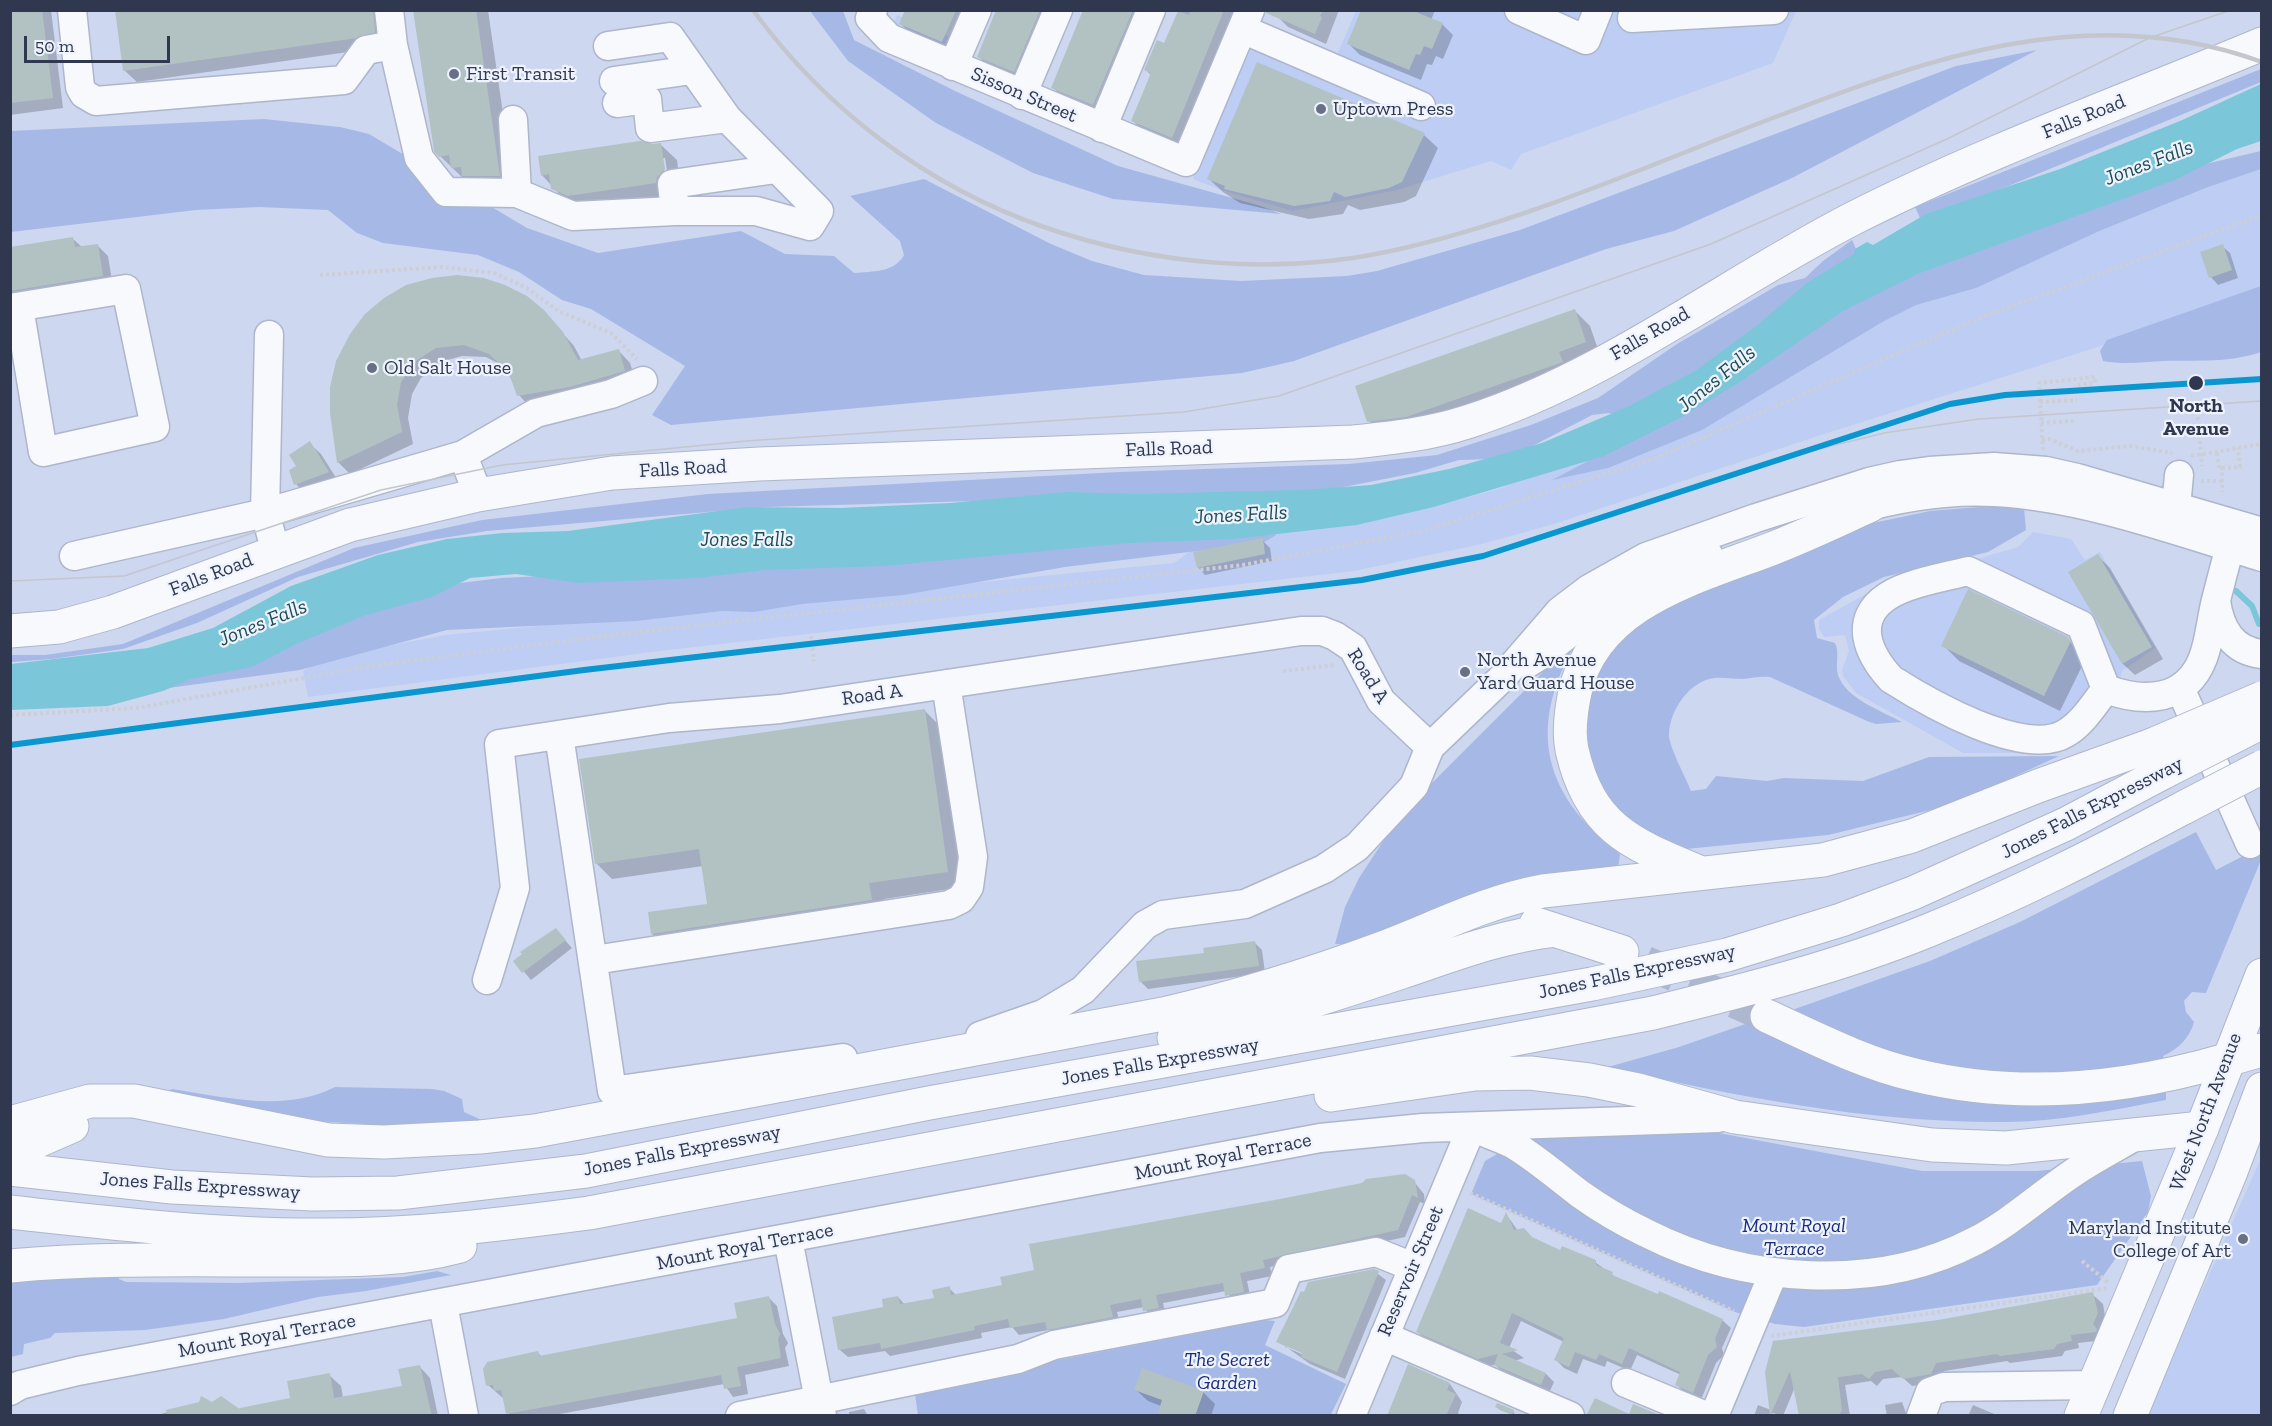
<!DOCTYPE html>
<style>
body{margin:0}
#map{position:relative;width:2272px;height:1426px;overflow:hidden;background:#cdd7f0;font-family:"Zilla Slab",serif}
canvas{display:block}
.frame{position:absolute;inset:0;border:12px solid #30384f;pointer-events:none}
.scale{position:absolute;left:24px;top:36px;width:146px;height:27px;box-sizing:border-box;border:3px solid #30384f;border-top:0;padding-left:8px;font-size:18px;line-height:21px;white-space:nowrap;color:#30384f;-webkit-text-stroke:4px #eef3fe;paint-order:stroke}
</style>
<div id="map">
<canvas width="2272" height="1426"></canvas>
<div class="frame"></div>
<div class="scale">50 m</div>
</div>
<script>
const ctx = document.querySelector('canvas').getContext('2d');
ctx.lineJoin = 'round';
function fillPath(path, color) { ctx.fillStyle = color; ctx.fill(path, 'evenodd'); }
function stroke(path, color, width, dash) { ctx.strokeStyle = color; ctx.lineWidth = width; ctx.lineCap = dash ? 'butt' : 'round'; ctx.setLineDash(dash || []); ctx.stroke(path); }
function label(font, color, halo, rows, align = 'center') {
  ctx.font = font + ' "Zilla Slab",serif'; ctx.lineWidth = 4.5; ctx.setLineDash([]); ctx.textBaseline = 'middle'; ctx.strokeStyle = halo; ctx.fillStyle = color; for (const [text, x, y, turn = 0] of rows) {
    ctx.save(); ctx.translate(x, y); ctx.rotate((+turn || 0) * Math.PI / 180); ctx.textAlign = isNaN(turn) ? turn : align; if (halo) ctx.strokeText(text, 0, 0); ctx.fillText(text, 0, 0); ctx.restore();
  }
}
fillPath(new Path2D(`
 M1356,11h440l-23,52 -252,91 -10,16 -20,-9 -94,29 -104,21 -72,-21 -28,-11 60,-144 79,31z
 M897,15l65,27 -5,13 -65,-28z
 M2261,165v130l-443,141 -264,88 -72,20 -128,27 -694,80 -352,46 -5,-26 30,-15 113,-21 728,-72 16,-12 44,-12 123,-14 77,-18 70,-20 376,-174z
 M2033,532l38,7 14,21 15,-8 55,96 -33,23 -10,37 -10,9 -66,36h-73l-107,-60 -13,-17 -1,-6 7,-19 -4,-16 -21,2 -5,-8v-9l56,-31 143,-42z
 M2261,1158v257h-112l40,-95z`), '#becdf4');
fillPath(new Path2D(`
 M810,11h33l11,29 101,51 163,75 143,40 20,8 -168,-15 -80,-26 -97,-50 -88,-62z
 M2037,50l-245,128 -118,53 -68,18 -312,112 -52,12 -571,52 -19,-10 33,-49 -94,-57 -29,-9 -43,-28 -41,-17 -95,-12 -26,-10 -29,-23 -69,-3 -63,3 -185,22 -1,-101 254,-12 76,8 29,7 158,94 71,25 143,-22 44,23 49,2 20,17c19,-2 40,0 50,-18l-4,-14 -50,-45 74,-17 127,65 41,17 52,14 97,6 106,-5 30,-5 143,-41 436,-164z
 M2261,69v13l-272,112 -54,27 -15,-3 -5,-11z
 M2261,151v18l-53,18 -111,45 -121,56 -60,17 -32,16 -182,109 -94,38 -56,12 85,-45 -8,-15 -20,-7 -17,2 -75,39 -26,5 -32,1 -44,13 -92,18 -557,16 -279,24 -69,11 -120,35 -101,46 -74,26 -71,10 -41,3v-7h34l78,-11 231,-96 128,-28 226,-26 411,-22 230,-8 88,-9 94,-30 67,-27 79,-54 101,-59 27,-7 18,-17 29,-21 19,42 300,-110z
 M2261,286v66c-32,11 -63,8 -97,9 -21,1 -40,4 -61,0l-3,-10 7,-11z
 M2003,505l21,3 2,22 -38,22 -104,25 -41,20 -29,23 3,18 18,5c5,10 0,21 3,32 8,24 44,36 64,47l-26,2 -9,-3 -97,-44c-11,-1 -17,1 -27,2 -9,0 -19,-2 -28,-1 -25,2 -46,33 -46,57 0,12 17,43 22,56l15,-2 10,-13 51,5 17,-3 79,3 66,-24 130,-1 -104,48 -127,31 -142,14 -24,-3 -46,-33 -32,-65 6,-67 38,-58 240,-99 62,-13z
 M1271,525l5,10 -13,8 -198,24 -162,28 -101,9 -48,8 -32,-1 -86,10 -189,9 -147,40 -139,19 259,-101 81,-10 85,-4z
 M1581,634c-54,88 -43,157 39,220l-2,15 -96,9 -177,66h-10l10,-37 14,-29 25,-38 37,-46z
 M2196,832l20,38 45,-23v13l-55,133 -14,-1 -8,9 2,11 8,10c-4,16 -16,27 -31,34l2,7 -119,17 -133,-15 -135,-50 152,-54 90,-39z
 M1754,1021l321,82 91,-11v8c-53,10 -107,22 -162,22 -133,1 -267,-25 -396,-55l71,-20z
 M335,1087l97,2 12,2 18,8 2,13 22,10 -91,4 -80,-5 -146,-30 3,-2c54,8 112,24 163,-2z
 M1692,1128l230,43h115l105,-10 9,35 -3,16 -51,73 -293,42 -29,-3 -40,-12 -264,-118 14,-33 41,-24z
 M117,1270l2,9 7,3 112,1 165,-6 34,-6 14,4 -85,16 -48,6 -94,22 -79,11 -90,3 -5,5 -26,6 -1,10 -12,3 -1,-77z
 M1265,1320l10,1 -10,24 81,39 -16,32 -412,-1 -4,-27z`), '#a6b8e6');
fillPath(new Path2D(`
 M2261,84v57l-24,8 -62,31 -255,93 -77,38 -100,69 -59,36 -80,40 -170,51 -77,18 -123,14 -104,4 -246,23 -118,4 -69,8 -118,5 -63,-9 -46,4 -38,19 -69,19 -69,29 -42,22 -61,12 -28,12 -55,15 -97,4v-46l137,-16 65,-20 78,-42 87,-31 69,-16 55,-6 66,-2 180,-24 93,1 109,-5 118,-11 69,2 164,-4 70,-5 78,-16 93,-26 85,-36 68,-36 60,-44 52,-44 47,-29 1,-5 12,-7 6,3 53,-31 134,-45 120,-48z`), '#7bc7d9');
fillPath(new Path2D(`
 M10,10h41l12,98 -53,7z
 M116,10h270l-2,14 -15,25 -232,33 -12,-11z
 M414,10h74l26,180 -47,-8 -27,-26z
 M907,10h59l-17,39 -40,-17 -8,-8z
 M997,10h53l-29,68 -35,-14 -7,-7z
 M1085,10h62l-44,104 -41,-18 -10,-9z
 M1180,10h58l-57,136 -39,-16 -9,-9 19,-45 -6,-6 19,-25z
 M1279,10h60l-13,34 -38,-17 -11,-11z
 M1363,10h72l-4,10 11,4 11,11 -10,24 -7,-3 -4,9 -5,-1 -6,16 -61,-25 -11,-11z
 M1424,135l14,13 -22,48 -12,6 -44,8 -12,-5 -5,9 -34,5 -69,-16 -17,-11 -14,-13z
 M661,145l16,15 3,26 -9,13 -102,6 -27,-30zM662,158h3l3,19h-3z
 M73,239l9,8 15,-2 11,11 5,31 -103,17v-56z
 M2222,246l8,7 8,25 -20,7 -7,-8z
 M1574,310l16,16 11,32 -216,79 -16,-16z
 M543,311l31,35 8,15 37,-10 11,12 6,19 -106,25 -11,-12 -14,-28 -19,-10 -24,-1 -18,5 -23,17 -9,16 -4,24 5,26 -63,30 -12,-12 -4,-86z
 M309,443l12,11 19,30 -33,12 -11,-12 2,-18z
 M1262,540l8,8 2,13 -67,14 -7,-8z
 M2098,556l12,12 53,91 -28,16 -12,-11 -53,-92z
 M2067,638l18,22 -25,51 -101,-50 -16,-16z
 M925,711l15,15 23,161 -79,12 2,17 -218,33 -16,-15 56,-29 -5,-39 -91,13 -16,-16z
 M556,930l16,18 -41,32 -16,-19z
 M1255,943l7,7 3,23 -117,16 -8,-8 65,-27z
 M1411,1178l13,16 1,10 -5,-2 -15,35 -135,30 2,9 -25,5 4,19 -16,3 -9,-12 -63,12 3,13 -14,2 -8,-11 -27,5 3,12 -64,13 -7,-7 -30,5 -7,-8 -31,6 1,5 -92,18 -5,-5 -37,6 -8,-7 -6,-32 51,-10 13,-11 7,8 31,-6 13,-11 7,7 48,-9z
 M1506,1214l12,17 43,21 34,10 23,17 104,41 9,8 -9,20 2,7 -8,8 -15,37 -16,-7 -8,-8 4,-10 -44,-20 -7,16 -23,-10 -2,6 -22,-8 -6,15 -13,-6 -8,-8 8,-18 -43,-21 -12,27 15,10 -10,3 32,13 8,8 -5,11 -45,-20 -9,-8 -7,1 -62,-26 -9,-9 85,-106z
 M1374,1271l12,9 -41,99 -35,-15 -32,-23 27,-47zM1285,1344l25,10 -1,3 -24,-10z
 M2092,1294l11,10 3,18 -2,18 -26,3 1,5 -14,3 -3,5 -52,7 -3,-2 -63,10 -5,11 -27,4 -10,-9 -19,2 -6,7 -6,-5 -26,4 5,31h-49l-4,-34 -14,34h-9l1,-3 -21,3 4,-11 13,5 -5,-38 173,-50z
 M769,1298l8,8 6,28 5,9 -3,5 4,18 -44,9 3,19 -15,3 -9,-13 -175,32h-39l-6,-17 -16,-14 50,-32 4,4 197,-37z
 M419,1366l11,12 8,38h-284l46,-13 37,6 55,-9 37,-25 12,11 2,12 61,-11z
 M1450,1384l12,18 -4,11 2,3h-72z
 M1136,1390l67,2 12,12 -4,12h-53l3,-10 -13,-5z
 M1902,1402l5,14h-20l-2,-11z
 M1973,1405l26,11h-31z
 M1497,1407l16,4 3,5 -16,-6z
 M864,1409l4,7h-19v-4z`), '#0003');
stroke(new Path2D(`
 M2236,591l16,15 7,18`), '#7bc7d9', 6);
fillPath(new Path2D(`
 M10,10h32l11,88 -43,5z
 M115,10h258l2,22 -18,6 -234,33z
 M413,10h63l24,166h-38l-1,-9 -10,1 -2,-13 -10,2 -5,-6z
 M905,10h51l-14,32 -43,-18z
 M996,10h44l-26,62 -37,-15z
 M1083,10h50l-40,95 -42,-17z
 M1191,10h33l-52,128 -41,-17 20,-48 -7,-3 13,-30 7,3 14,-32 11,4z
 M1266,10h57l-3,6 2,1 -7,17 -49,-21z
 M1361,10h50l32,13 -11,26 -8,-3 -4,9 -4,-1 -7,16 -62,-26z
 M1257,62l168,71 -23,49 -13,6 -44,9 -11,-5 -4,9 -36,5 -70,-17 1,-3 -18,-7z
 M640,141l12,3 9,-1 4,26 -8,8 -1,6 -88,13 -17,-7 -2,-15 -8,2 -3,-20z
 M73,237l2,10 23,-3 5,32 -93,15v-44z
 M2223,244l9,26 -23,8 -9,-26z
 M457,275l27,3 21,7 22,11 17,14 19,22 15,28 41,-11 6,22 -55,16 -53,9 -8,-23 -20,-19 -25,-9 -28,3 -19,12 -16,22 -4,23 5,27 -65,31 -7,-50v-26l6,-26 14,-27 15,-20 19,-16 22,-13 26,-7z
 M1575,309l11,33 -27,10 4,10 -157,55 -39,5 -12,-36z
 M310,441l19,31 -35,13 -5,-15 7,-4 -7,-11z
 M1263,538l2,16 -68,14 -4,-16z
 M2098,554l54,93 -30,17 -54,-92z
 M1968,589l100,48 2,6 -26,53 -103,-50z
 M925,709l23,163 -79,11 3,17 -221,34 -3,-22 59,-8 -8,-55 -104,15 -16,-105z
 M556,928l10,12 -44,33 -9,-12 9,-7 -2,-2z
 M1255,941l4,25 -120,16 -3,-21 68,-8 -1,-5z
 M1405,1174l10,6 3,18 -6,-3 -14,35 -135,30 2,8 -25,5 4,19 -19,4 -2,-13 -67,12 3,13 -16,3 -2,-12 -31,6 3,12 -66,13 -2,-8 -35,6 -2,-9 -34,7 1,4 -94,19 -1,-6 -42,7 -6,-33 51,-10 -1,-8 16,-3 2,8 34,-6 -2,-8 18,-4 1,9 51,-10 -2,-8 34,-7 -5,-26 251,-45 82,-16 4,-4z
 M1468,1208l33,15 5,-11 8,18 10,-2 8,9 28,13 2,-4 34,14v5l17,7 -1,3 46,19 1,-3 64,28 -8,20 2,8 -9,8 -15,38 -18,-8 5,-13 -51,-24 -7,16 -23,-10 -3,6 -21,-8 -6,15 -15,-7 10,-22 -52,-25 -12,30 18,7 -16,4 44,19 -5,12 -47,-20 4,-11 -20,5 -62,-27z
 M1374,1269l5,2 -42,101 -36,-15 1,-4 -26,-11 25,-51 3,1 4,-10z
 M2093,1292l5,21 -5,11 4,5 -1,3 -25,3 1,6 -15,3 -3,5 -54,7 -3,-2 -61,9 -5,11 -28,5 -11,-10 -17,3 -6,7 -7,-5 -24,3 4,33 -4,6h-39l-9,-45 -20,45 -5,-44 8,-31 165,-21z
 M769,1296l6,28 5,10 -2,5 3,19 -44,9 4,19 -17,3 -3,-14 -215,39 -5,-24 -7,1 -1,-6 -7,1 -3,-17 4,-7 51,-11 1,5 198,-38 -3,-15z
 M1408,1364l42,19 -3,7 9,4 -10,22h-59z
 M420,1365l12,51h-265l-1,-6 33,-8 2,-6 11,6 9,-6 20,14 -1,-2 50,-10 -3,-17 43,-8 4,25 68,-12 -4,-17z
 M1142,1368l62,23 -9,25h-38l5,-16 -28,-10z
 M1595,1398l34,16 4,-10 29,12h-76z
 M1497,1403l17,7 -2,5 -17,-8z`), '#b2c2c3');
stroke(new Path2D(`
 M1645,962l122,54`), '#aeb7d0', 33, [33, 16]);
const minor = new Path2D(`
 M72,10l8,77 4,7 12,7 248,-21 22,-30 27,-5 -4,-35
 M873,10l-3,8 19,20 297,124 64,-152
 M1519,10l67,30 12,-30
 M1632,18l142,-8
 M1242,29l179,77
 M393,45l26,113 27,34 71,1 -4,-73
 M953,66l24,-56
 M614,81l78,-11
 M1022,95l36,-85
 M617,103l30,-4 3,29 77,-10
 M1102,128l49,-118
 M517,193l56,23 102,-5h81l54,15 9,-15 -92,-93 -57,-81 -62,9
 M675,211l-3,-27 104,-15
 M10,308l116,-19 29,138 -112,25 -24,-145
 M463,455l73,-42 75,-19 32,-13
 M2176,507l3,-32
 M1850,511c46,-13 97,-22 145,-19 90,5 181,39 267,65
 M276,552l-11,-39 198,-58 15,40
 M74,556l191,-43 4,-178
 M2216,601c4,27 16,50 46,53
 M1528,663c27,-15 49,-38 74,-56 32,-22 69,-40 106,-53
 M2180,688l70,156
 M2106,689c-12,15 -23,34 -40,44 -41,26 -139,-31 -175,-54 -23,-25 -39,-60 -3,-83 20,-13 57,-19 80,-25l113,54 25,64c38,14 80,13 97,-31 7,-18 8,-39 13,-58 6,-25 13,-50 21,-75
 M559,735l53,356 231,-33
 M594,960l355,-55 12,-6 8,-12 4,-30 -27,-173
 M487,980l28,-92 -16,-144 170,-26 111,-9 521,-78h21l13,5 18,12 28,53 49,46
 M980,1036l63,-22 40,-24 62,-65 18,-10 82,-11 79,-35 33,-22 57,-61 16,-39 73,-70 57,-66 29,-22 57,-32 110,-39 113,-36 31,-7 29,-4 65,-4 52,4 31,7 185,54
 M1477,1129c12,6 26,10 37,16 23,14 45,33 66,49 21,15 43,28 66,39 98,50 230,60 329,8 37,-19 66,-47 101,-70 18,-12 39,-23 58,-34
 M788,1239l34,177
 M443,1304l21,112
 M1384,1336l186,80
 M1626,1383l80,33
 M10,1391l10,-6 58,-14 1242,-233 103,-10 295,-10
 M740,1416l278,-57 36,-14 221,-42 14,-34 87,-17 37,15
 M1351,1416l121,-289
 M1714,1416l59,-142
 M1921,1416l9,-24 14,-5 150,-2`);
const major = new Path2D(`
 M10,631l49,-4 54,-15 237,-87 128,-30 134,-22 147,-9 594,-22c39,-4 77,-8 114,-20 138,-44 257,-137 385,-203 132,-67 273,-118 410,-175
 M2226,1060l36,-10
 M2081,1416l121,-288 60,-153
 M2130,1416l100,-242 32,-85`);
const highway = new Path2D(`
 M1699,872c-67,-28 -109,-43 -127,-122 -4,-19 -1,-39 3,-58 20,-90 121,-114 196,-143 34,-13 67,-29 100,-44
 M1536,924l86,28
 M1767,1016c48,22 96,47 148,59 103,25 211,14 311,-15
 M1174,1038c77,-16 153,-41 228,-66 51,-17 99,-36 153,-42
 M1331,1095l144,-21 55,-1 59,7 49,10 97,27 197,28 74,3 196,-20
 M10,1123l80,-22h44l194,39 56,2 96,-5 55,-6 628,-117c75,-17 149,-40 222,-67 52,-20 103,-46 158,-56l280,-31 89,-24 126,-50 114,-41
 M10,1153l62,-27
 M10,1169l162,18 140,7 86,-1 188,-22 343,-68 663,-119 135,-29 114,-35 72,-27 153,-69 100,-53
 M10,1212c101,11 202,23 304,23 92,1 184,-10 275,-22l1064,-200c93,-23 185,-46 274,-82 89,-36 173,-79 258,-124
 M10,1266c88,-8 177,-6 265,-6 61,0 126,2 185,-14`);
stroke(minor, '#adb6cb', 31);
stroke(major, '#adb6cb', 35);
stroke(highway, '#adb6cb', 35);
stroke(new Path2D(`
 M320,275l121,-8 53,6 33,15 31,23 53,22 26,26
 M2197,400v9
 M2040,402l37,-2
 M2198,417l4,49
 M2041,423l33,-2
 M2042,440l7,-1 29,12 52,-5 42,7
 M2043,450l-4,-67 56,-6v6l-21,2
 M2217,453l2,16 3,-1v24
 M2191,456l71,-12
 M2222,468l18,-1 -2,-19
 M2201,481h22
 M811,636l3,25
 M1283,671l53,-6
 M10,715l126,-7 241,-43 244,-31 622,-69 184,-35 229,-72 321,-139 285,-104
 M1470,1193l264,118
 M2082,1261l27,22
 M1771,1336l337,-48`), '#cccfd6', 4, [3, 3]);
stroke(minor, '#f8f9fd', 28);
stroke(major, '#f8f9fd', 33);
stroke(highway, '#f8f9fd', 33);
stroke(new Path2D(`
 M1803,453l81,-20 95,-14 283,-18
 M10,581l114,-5 257,-86 121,-25 244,-24 438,-29 95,-16 432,-152 236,-105 202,-101 82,-28`), '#c3c6cd', 1.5);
stroke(new Path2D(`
 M753,10c72,99 175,177 291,217 109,38 233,49 347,24 133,-29 260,-87 387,-135 157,-60 316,-116 484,-54`), '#c3c6cd', 4.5);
const highwayBridge = new Path2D(`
 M2152,745l110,-47
 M2166,771l96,-49
 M2185,807l77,-40`);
stroke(highwayBridge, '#adb6cb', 35, []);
stroke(highwayBridge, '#f8f9fd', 33);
stroke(new Path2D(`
 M10,745l574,-75 778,-90 121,-24 467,-152 55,-9 257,-16`), '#0a96cf', 6);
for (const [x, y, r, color] of [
 [454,74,6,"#677087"],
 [1321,109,6,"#677087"],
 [372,368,6,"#677087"],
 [2196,383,8,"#30384f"],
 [1465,672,6,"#677087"],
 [2243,1239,6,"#677087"]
]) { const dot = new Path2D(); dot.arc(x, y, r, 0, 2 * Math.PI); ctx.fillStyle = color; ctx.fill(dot); stroke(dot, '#eef3fe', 2); }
label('20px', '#30384f', '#eef3fe', [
 ["First Transit",466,74],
 ["Uptown Press",1333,109],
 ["Old Salt House",384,368],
 ["North Avenue",1477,660],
 ["Yard Guard House",1477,683],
 ["Maryland Institute",2231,1228,"right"],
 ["College of Art",2231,1251,"right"]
], 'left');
label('20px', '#30384f', '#eef3fe', [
 ["Sisson Street",1024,95,23],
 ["Falls Road",2084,117,-22],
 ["Falls Road",1650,334,-30],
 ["Falls Road",1169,449,-2],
 ["Falls Road",683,469,-3],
 ["Falls Road",211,575,-21],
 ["Road A",1368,676,58],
 ["Road A",872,695,-8],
 ["Jones Falls Expressway",2092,808,-27],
 ["Jones Falls Expressway",1637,972,-12],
 ["Jones Falls Expressway",1160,1062,-10],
 ["West North Avenue",2206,1112,-69],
 ["Jones Falls Expressway",682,1151,-11],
 ["Mount Royal Terrace",1223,1157,-11],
 ["Jones Falls Expressway",200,1186,4],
 ["Mount Royal Terrace",745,1247,-11],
 ["Reservoir Street",1411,1271,-67],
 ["Mount Royal Terrace",267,1336,-10]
]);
label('bold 20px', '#30384f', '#eef3fe', [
 ["North",2196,406],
 ["Avenue",2196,429]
]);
label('italic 20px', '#1a2c76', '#eef3fe', [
 ["Mount Royal",1794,1226],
 ["Terrace",1794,1249],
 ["The Secret",1227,1360],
 ["Garden",1227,1383]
]);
label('italic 21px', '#1e4c53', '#eef3fe', [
 ["Jones Falls",2149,163,-21],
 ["Jones Falls",1717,379,-39],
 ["Jones Falls",1241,515,-3],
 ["Jones Falls",747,540],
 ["Jones Falls",263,623,-22]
]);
</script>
